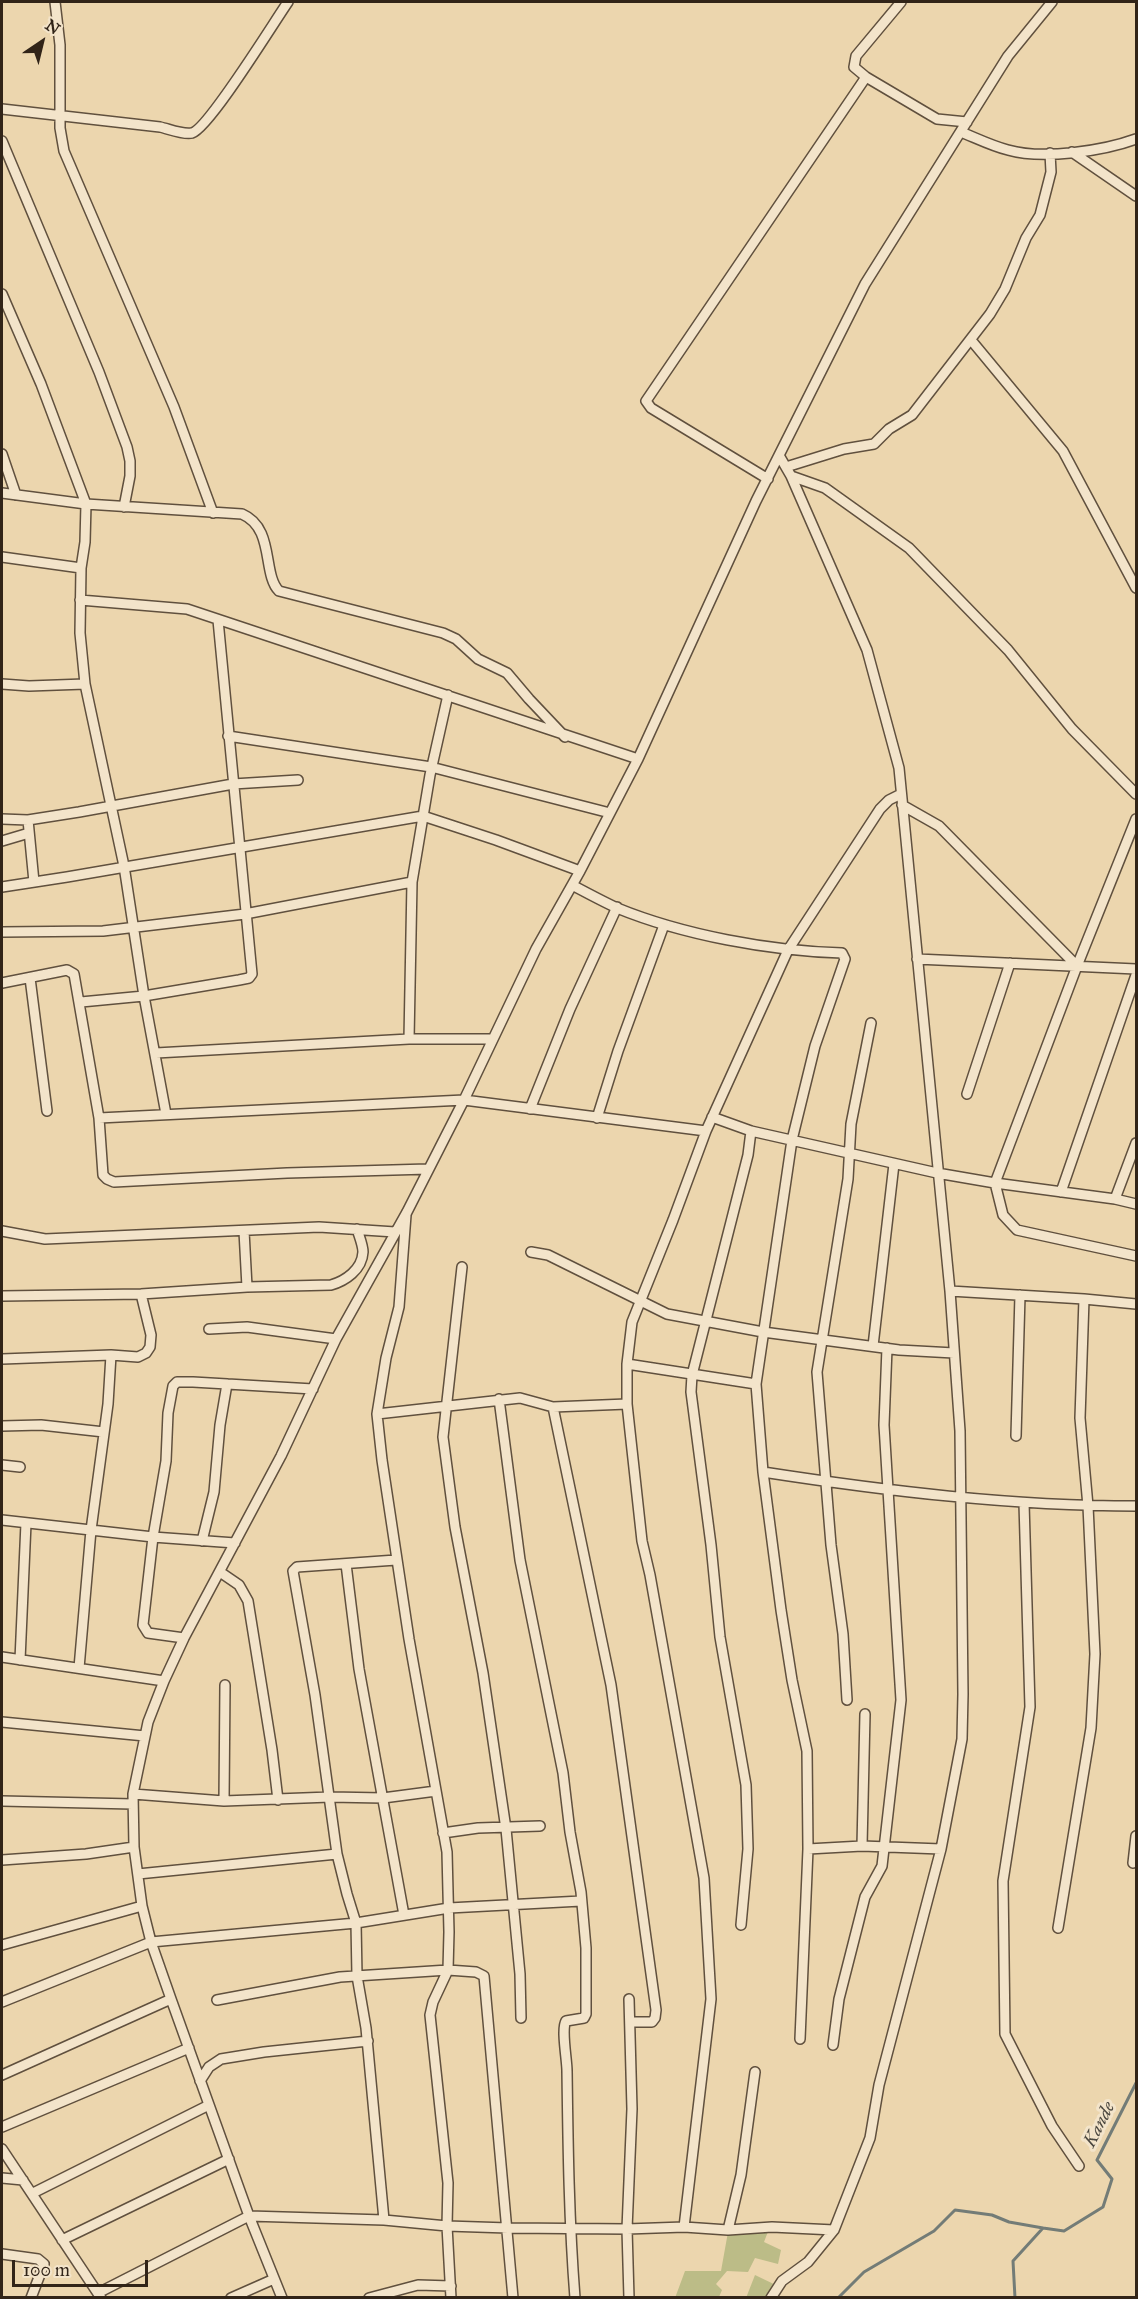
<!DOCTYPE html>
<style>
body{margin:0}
#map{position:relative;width:1138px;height:2299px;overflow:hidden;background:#ecd6ae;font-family:"IM FELL Great Primer",serif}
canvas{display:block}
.frame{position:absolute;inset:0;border:3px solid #312418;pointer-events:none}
.north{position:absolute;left:12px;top:12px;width:60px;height:60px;-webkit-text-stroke:4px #f3e4ca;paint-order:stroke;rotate:35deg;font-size:16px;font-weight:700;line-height:24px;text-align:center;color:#312418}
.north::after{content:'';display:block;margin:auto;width:21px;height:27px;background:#312418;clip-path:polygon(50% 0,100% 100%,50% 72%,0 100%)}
.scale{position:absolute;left:12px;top:2260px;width:136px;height:27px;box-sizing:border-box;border:3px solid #312418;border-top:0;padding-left:8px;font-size:18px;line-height:21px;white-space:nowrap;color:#312418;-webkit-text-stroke:4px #f3e4ca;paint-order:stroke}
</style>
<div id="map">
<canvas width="1138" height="2299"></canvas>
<div class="frame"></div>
<div class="north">N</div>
<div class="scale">100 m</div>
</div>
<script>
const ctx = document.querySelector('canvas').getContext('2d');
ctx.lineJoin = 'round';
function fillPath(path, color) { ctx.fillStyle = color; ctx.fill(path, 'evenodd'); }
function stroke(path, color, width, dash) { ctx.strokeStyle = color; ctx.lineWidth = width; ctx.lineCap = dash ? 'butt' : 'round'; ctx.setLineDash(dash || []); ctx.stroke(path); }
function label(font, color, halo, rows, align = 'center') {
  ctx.font = font + ' "IM FELL Great Primer",serif'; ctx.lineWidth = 6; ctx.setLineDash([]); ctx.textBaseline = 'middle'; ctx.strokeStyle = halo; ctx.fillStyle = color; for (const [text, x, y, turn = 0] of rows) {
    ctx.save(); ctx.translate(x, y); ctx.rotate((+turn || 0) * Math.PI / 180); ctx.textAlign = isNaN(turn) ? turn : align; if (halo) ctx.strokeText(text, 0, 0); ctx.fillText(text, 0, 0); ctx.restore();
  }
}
fillPath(new Path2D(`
 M769,2229l-5,13 17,8 -3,14 -23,-6 -7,14 -21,-1 -11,13 6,6 -3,7 -44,1 10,-27h36l7,-39z
 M755,2275l27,13 -4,9 -32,1z`), '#bcbc87');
stroke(new Path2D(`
 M838,2298l26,-26 70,-41 21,-21 37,5 17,7 34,6
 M1015,2298l-2,-37 30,-33 21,3 39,-24 9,-28 -15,-19 39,-77`), '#737c77', 3);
const minor = new Path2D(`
 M55,2l5,43v83l4,23 110,256 39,106
 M901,2l-45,54 -2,11 12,10 71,42 30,3
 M2,109l158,18c9,2 23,8 32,6 17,-5 82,-111 96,-131
 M961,132c15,6 31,14 47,18 35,10 95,1 128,-11
 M2,141l97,231 28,75 3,14v15l-6,31
 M1072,152l64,44
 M2,294l39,90 45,120 -1,38 -4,26 -1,65 5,51 39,182 20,130 22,118
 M971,340l92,111 73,137
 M2,454l14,41
 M786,467l58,-18 30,-5 15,-15 23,-14 78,-101 15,-25 21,-51 14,-23 11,-43 -1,-19
 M791,476l34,12 84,60 99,102 64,79 64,65
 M768,479l-117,-71 -5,-7 220,-324
 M2,493l84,11 156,10c33,14 20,60 37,77l164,42 13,6 22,20 29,14 22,26 36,38
 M2,557l79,11
 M80,600l107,9 451,150
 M2,684l27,2 56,-2
 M228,736l203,31 179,46
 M902,805l37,21 138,140
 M2,819l26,1 51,-8 154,-28 65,-4
 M1136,819l-59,147 -82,217 8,32 14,15 119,26
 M28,820l6,62
 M2,841l27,-8
 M572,885c15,8 30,16 45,23 66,27 153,43 225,45l3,6 -30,87 -23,94 -36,244 7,88 18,138 11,70 15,71 1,98 -8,190
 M2,887l65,-10 356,-61 73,24 84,31
 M2,932l101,-1 142,-17 167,-32
 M917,959l219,10
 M30,978l17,133
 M2,983l65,-13 7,4 25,144 4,57 4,4 7,3 173,-9 141,-4
 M81,1002l63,-6 95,-16 10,-2 3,-4 -34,-354
 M409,1039l3,-157 18,-107 18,-80
 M156,1053l253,-14h84
 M967,1094l43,-131
 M530,1109l40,-100 47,-102
 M712,1117l39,14 186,42 58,10 120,16 21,5
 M99,1118l365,-18 242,31
 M597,1118l21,-67 46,-126
 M1061,1192l75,-217
 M1115,1199l21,-56
 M406,1215l-7,92 -13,51 -9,56 5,46 27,179 38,213 2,80 -1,38 -15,32 -3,13 18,168 -1,43 4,72
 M2,1231l43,8 274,-12 76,5
 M531,1252l17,3 119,59 96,18 136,18 55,3
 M462,1267l-19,170 12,90 28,146 23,156 14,145 1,44
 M247,1287l84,-2c14,-4 31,-15 32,-33 0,-7 -4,-16 -6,-23
 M950,1291l134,8 52,5
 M2,1296l139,-2 106,-7 -3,-56
 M209,1329l38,-2 89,12
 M873,1346l21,-182
 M2,1359l109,-4 27,2 8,-4 4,-6 1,-12 -10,-41
 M627,1364l129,20
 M499,1399l21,161 43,213 7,59 11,60 5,56v66l-2,4 -18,3c-5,8 1,38 1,50 1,76 2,151 8,227
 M553,1407l58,278 45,325 -1,8 -3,4h-22
 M377,1414l143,-16 33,9 74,-3
 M2,1426l39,-1 63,7
 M1016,1436l4,-141
 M2,1465l18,2
 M763,1472c123,19 249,34 373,34
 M1024,1503l6,204 -27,174 2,153 47,92 27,40
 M2,1520l151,17 82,6
 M202,1541l12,-49 6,-67 7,-41
 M346,1564l13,105 45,246
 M220,1572l19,13 9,16 24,149 6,50
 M184,1638l-36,-5 -5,-8 10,-88 13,-76 2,-48 5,-27 4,-4h16l120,7
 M2,1657l162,24
 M20,1660l6,-137
 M79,1668l12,-138 17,-126 3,-49
 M847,1700l-4,-66 -12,-89 -14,-173 31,-193 3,-55 20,-101
 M2,1722l143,14
 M133,1794l91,7 106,-4 53,1 53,-7
 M2,1801l131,3
 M224,1801l1,-116
 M443,1833l35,-5 62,-2
 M862,1846l3,-132
 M808,1849l54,-3 79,3
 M2,1860l84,-6 48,-7
 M1133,1863l3,-27
 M138,1874l199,-20
 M741,1925l7,-76 -2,-64 -26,-148 -9,-92 -20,-153 1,-17 56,-220 3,-24
 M1058,1928l33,-200 4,-74 -7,-148 -8,-88 4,-119
 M2,1945l140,-39
 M217,2000l123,-23 108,-7 28,2 8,4 29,322
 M2,2002l149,-60 205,-19 93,-15 132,-7
 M833,2045l6,-46 26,-102 17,-31 19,-166 -17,-275 3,-77
 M2,2075l169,-76
 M200,2081l9,-14 12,-8 43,-7 104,-11
 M2,2127l187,-79
 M2,2149l99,149
 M2,2178l21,2
 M33,2193l176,-88
 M384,2220l-18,-192 -9,-52 -1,-53 -9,-29 -10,-40 -22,-159 -22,-124 4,-4 99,-7
 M684,2227l27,-228 -7,-121 -54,-303 -8,-34 -15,-137v-40l5,-42 41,-102 33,-89 82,-181 92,-141 9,-9 12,-6
 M728,2230l13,-55 14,-103
 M62,2240l167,-81
 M2,2254l36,5 6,5 -13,34
 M98,2293l151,-77 135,4 63,6 61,2 119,1 57,-2 44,3 44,-3 62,3
 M231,2298l43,-19
 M282,2298l-33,-82 -78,-217 -20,-57 -9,-36 -8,-59 -1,-53 15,-72 16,-41 20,-43 97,-182 55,-117 71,-127 57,-112 72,-151 44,-78 58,-112 118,-258 109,-217 143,-228 44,-54
 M369,2298l49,-13 33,1
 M629,2298l-2,-69 5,-120 -3,-110
 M771,2298l11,-17 26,-19 26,-32 36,-92 9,-53 62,-236 21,-110 1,-45 -3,-263 -10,-140 -51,-523 -32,-118 -76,-174 -11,-19`);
stroke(minor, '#60503e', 12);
stroke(minor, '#f3e4ca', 9);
label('italic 18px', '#4c4840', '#f3e4ca', [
 ["Kande",1100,2125,-63]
]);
</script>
